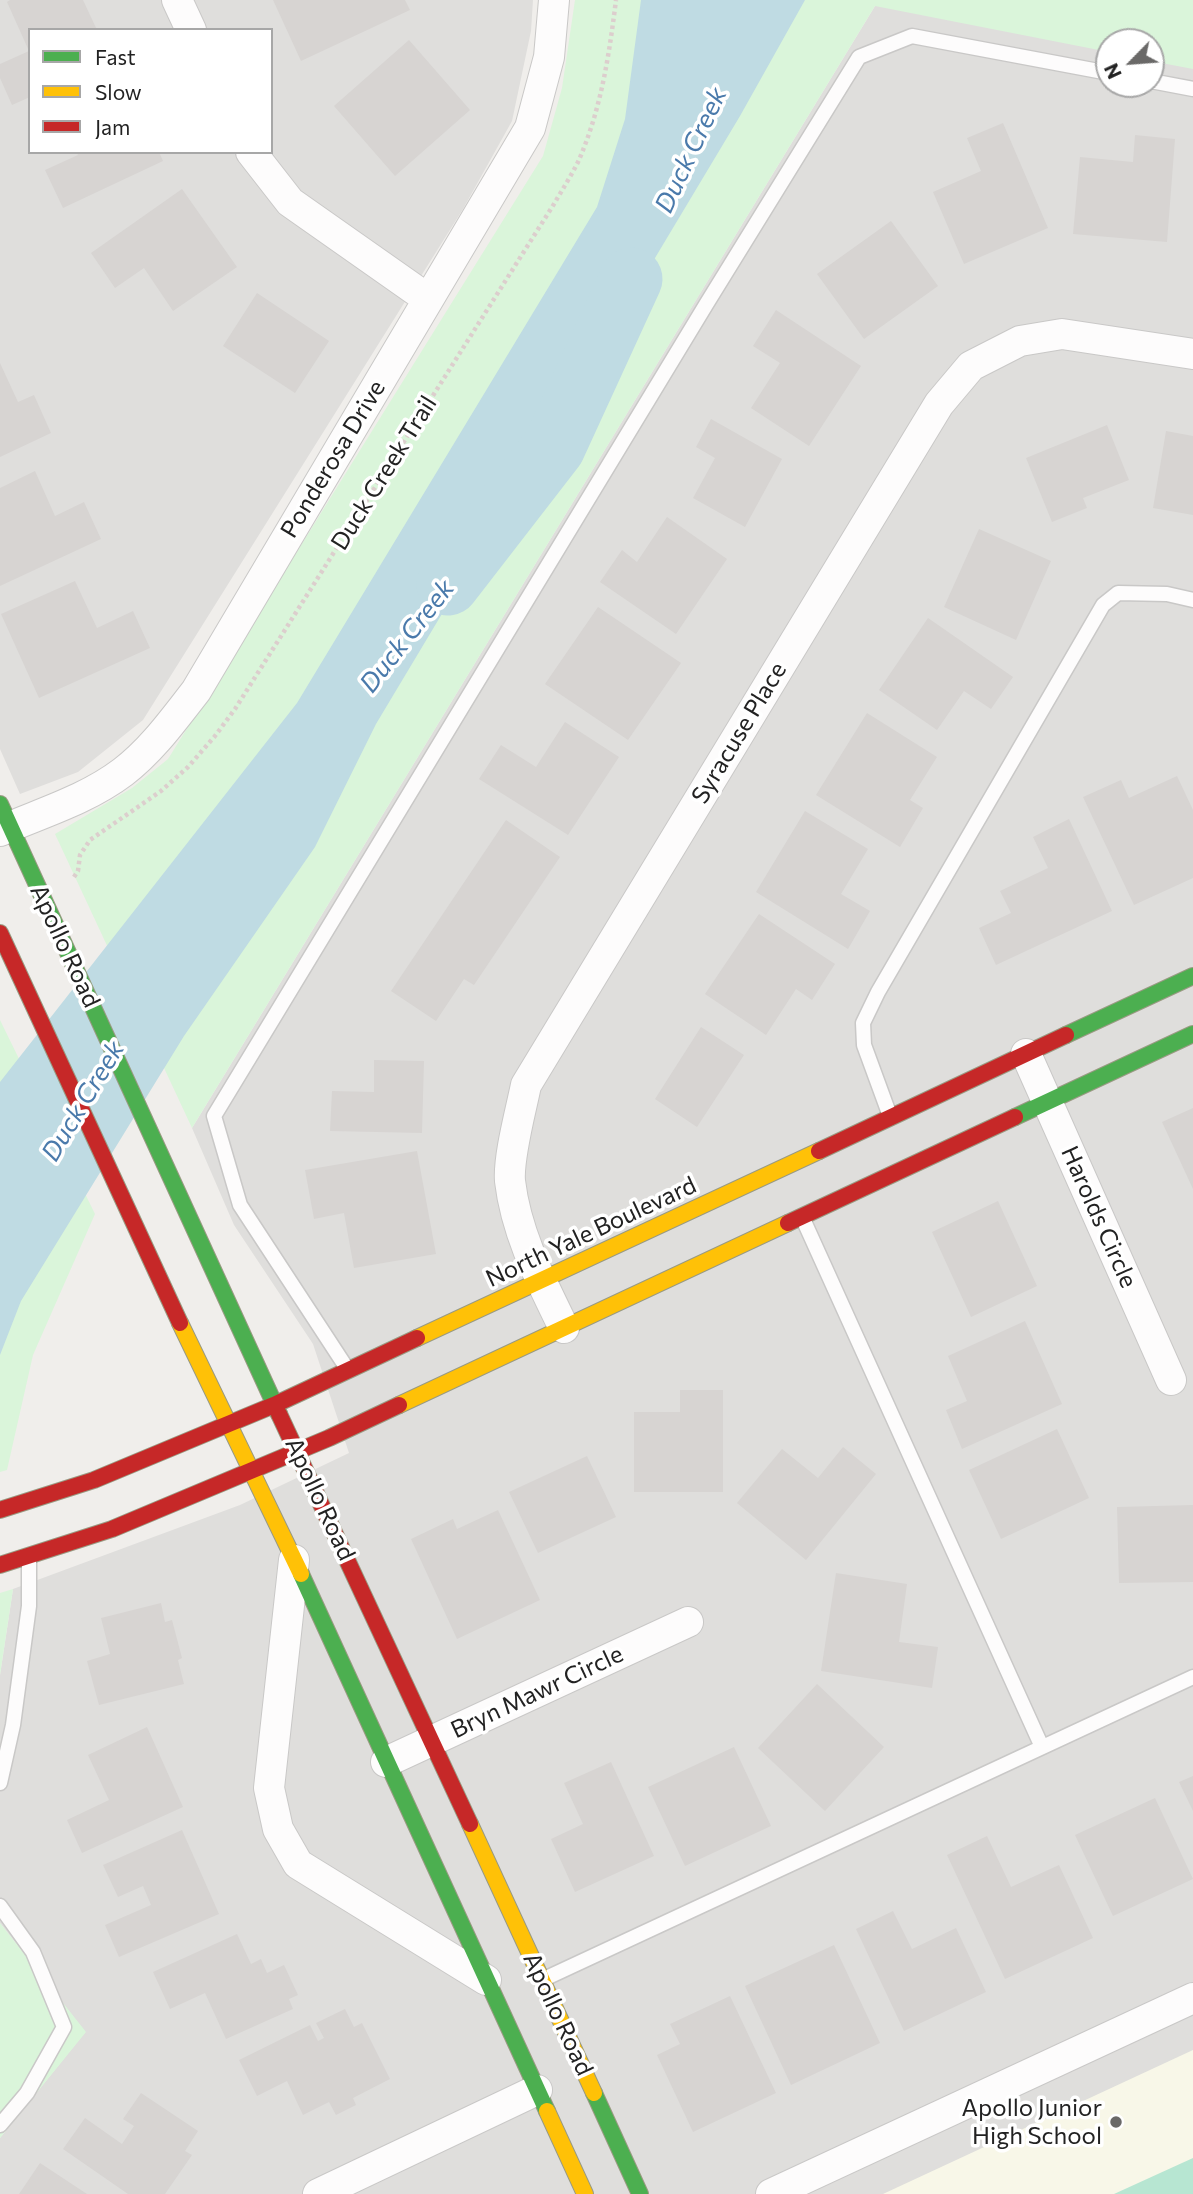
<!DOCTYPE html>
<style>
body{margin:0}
#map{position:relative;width:1193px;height:2194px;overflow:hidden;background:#f0eeeb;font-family:Commissioner,sans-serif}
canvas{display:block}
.legend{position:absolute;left:28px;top:28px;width:245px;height:126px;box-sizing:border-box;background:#fff;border:2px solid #a7a7a7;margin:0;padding:9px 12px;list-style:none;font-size:21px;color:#222}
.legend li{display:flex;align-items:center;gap:14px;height:35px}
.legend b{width:35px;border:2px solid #a7a7a7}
.north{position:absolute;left:1095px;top:28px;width:70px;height:70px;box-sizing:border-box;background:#fff;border:2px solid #a7a7a7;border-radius:50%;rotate:245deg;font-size:19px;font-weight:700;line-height:28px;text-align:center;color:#222}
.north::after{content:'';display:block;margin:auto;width:24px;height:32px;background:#6a6968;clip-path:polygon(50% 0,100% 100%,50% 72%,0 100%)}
</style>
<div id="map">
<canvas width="1193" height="2194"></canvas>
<ul class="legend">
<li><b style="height:9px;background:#4caf50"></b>Fast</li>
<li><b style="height:9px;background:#ffc107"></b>Slow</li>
<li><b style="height:9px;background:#c62828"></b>Jam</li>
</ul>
<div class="north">N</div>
</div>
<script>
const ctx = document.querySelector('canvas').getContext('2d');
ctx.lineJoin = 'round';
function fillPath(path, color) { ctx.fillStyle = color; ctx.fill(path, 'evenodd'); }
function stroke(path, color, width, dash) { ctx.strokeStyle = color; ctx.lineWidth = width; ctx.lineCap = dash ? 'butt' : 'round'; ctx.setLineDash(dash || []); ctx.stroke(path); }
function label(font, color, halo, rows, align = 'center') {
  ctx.font = font + ' Commissioner,sans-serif'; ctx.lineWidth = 7; ctx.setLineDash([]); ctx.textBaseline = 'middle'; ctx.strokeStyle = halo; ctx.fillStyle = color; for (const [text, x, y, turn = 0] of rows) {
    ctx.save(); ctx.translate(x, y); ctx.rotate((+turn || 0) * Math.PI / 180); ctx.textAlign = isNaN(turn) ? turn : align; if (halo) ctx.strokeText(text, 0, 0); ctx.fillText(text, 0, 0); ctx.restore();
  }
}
fillPath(new Path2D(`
 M0,0h533l-2,31 -19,90 -49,88 -320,511 -65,52 -58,22 -20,-45zM30,30h241v122h-241z
 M876,0h317v2194h-1193v-56l85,-106 -85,-109v-248l13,-86 227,-84 109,-52 -36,-109 -79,-119 -42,-97 683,-1122zM1109,42h42v42h-42z`), '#dfdedc');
fillPath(new Path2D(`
 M1193,2050v144h-310z`), '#f8f7e8');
fillPath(new Path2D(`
 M575,0h618v69l-42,-8v-19h-42v10l-234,-46 -683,1122 -137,-294 77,-46 36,-29 375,-603 19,-68z
 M0,1020l95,194 -62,141 -26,115 -7,2z
 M13,1589l-13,86v-82z
 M0,1923l86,109 -86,106z`), '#daf5da');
fillPath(new Path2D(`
 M1193,2158v36h-79z`), '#b7e6d2');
fillPath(new Path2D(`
 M641,0h164l-65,116 -364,608 -61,123 -131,189 -163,265 -21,54v-273l297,-379 300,-496 28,-88z`), '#bfdbe3');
stroke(new Path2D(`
 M448,584l106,-137 77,-168`), '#bfdbe3', 63);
fillPath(new Path2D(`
 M10,0h73l14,30h-67v67l-18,8 -12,-27v-14l29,-13 -22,-49z
 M273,0h132l5,10 -109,51z
 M409,40l61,70 -75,66 -61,-70z
 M1003,123l45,105 -84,36 -31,-72 48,-21 -14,-33z
 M1135,135l40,4 -8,103 -94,-8 7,-77 53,5z
 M76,152h83l4,9 -100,47 -18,-38 33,-15z
 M182,189l55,78 -64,44 -29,-43 -29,20 -24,-35z
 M891,221l47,65 -74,53 -47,-65z
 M257,293l72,48 -34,52 -72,-47z
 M776,310l85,56 -52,80 -58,-38 29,-45 -27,-17z
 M0,363l18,39 16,-7 17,38 -51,24z
 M711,419l71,40 -37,68 -52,-29 22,-40 -19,-11z
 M1107,425l22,55 -46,18 4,10 -35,14 -26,-64z
 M1166,431l27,5v79l-40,-7z
 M35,471l20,45 29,-14 17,37 -101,47v-98z
 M667,517l60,42 -51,75 -76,-52 22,-32 15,12z
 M979,529l72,32 -35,79 -72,-33z
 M75,581l22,47 36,-17 17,37 -111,50 -38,-84z
 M598,607l83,56 -53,77 -83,-56z
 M928,618l85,59 -22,32 -27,-18 -27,39 -58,-40z
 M867,713l70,44 -27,43 13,8 -23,39 -84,-52z
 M565,722l54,35 -51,78 -89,-56 22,-34 35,22z
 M1177,776l16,34v68l-59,27 -51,-108 38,-17 8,18z
 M805,811l63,38 -27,45 29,17 -22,38 -92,-57z
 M1069,819l43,92 -116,54 -17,-37 32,-15 -11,-22 48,-23 -15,-31z
 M506,820l54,37 -86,128 -10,-6 -28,42 -45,-30z
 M759,914l76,50 -23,36 -16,-11 -30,46 -61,-41z
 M701,1027l43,28 -47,72 -42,-28z
 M374,1060l50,1 -2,72 -92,-2 2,-40 42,1z
 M1193,1108v81l-31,-67z
 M417,1151l19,103 -82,14 -10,-55 -30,6 -9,-49z
 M998,1201l39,85 -66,31 -39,-85z
 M1025,1321l37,83 -100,45 -16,-39 21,-9 -19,-45z
 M680,1390h43v102h-89v-80h46z
 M1057,1429l32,69 -88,41 -32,-69z
 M843,1447l33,27 -70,86 -69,-57 45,-54 36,29z
 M587,1456l29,61 -78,36 -29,-61z
 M1193,1505v77l-74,1 -2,-76z
 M498,1510l42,90 -83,39 -46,-100 42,-20 4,10z
 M836,1573l71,11 -8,58 39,5 -6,41 -111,-17z
 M161,1603l4,19 7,-2 10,38 -4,2 6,24 -85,21 -12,-44 23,-7 -9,-36z
 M817,1684l67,63 -59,64 -67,-63z
 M147,1727l36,80 -101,46 -15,-33 42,-20 -21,-45z
 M734,1747l37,79 -86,40 -37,-79z
 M611,1762l43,94 -79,36 -24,-53 32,-15 -19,-41z
 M1193,1776v35l-14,-29z
 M1155,1798l38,81 -80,37 -38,-81z
 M182,1830l37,84 -100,43 -14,-32 46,-20 -8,-19 -25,11 -15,-32z
 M987,1836l24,51 48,-22 34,73 -88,41 -58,-124z
 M893,1911l19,38 44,-21 30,64 -82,39 -48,-102z
 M237,1934l14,30 10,-5 6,14 17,-8 14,30 -9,4 4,10 -67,30 -21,-46 -35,16 -17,-37z
 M834,1945l46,98 -89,42 -46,-99z
 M730,1996l46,97 -83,39 -36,-77 23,-11 -10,-20z
 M345,2009l9,18 8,-4 28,56 -37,19 3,7 -20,10 -7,-13 -26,13 -16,-34 -30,15 -18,-36 71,-35 8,16 6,-3 -8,-15z
 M141,2093l57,38 -13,20 7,4 -27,39h-37l-65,-45 22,-31 37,26 12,-18 -11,-7z
 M40,2163l47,31h-68z`), '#d7d4d2');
const lane = new Path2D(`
 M1151,81l42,8
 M890,1116l-26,-71 -1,-22 15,-31 225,-387 15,-12 49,1 26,6
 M803,1219l239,528
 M348,1370l-108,-165 -26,-89 493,-813 152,-246 53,-21 197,37
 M0,1783l13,-58 16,-119v-47
 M0,1906l33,46 31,75 -37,66 -27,32
 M544,1979l649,-302`);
const street = new Path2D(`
 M177,0l14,30
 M251,152l39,50 138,97
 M0,831c41,-18 86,-31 123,-59 29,-22 51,-53 73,-81l334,-563 19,-71 5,-57
 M1026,1054l145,326
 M564,1328c-23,-47 -48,-95 -54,-147 -2,-24 11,-71 16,-96l413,-681 32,-38 49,-25 42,-7 131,20
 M294,1560l-25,228 9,41 20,35 188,116
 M386,1762l302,-140
 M318,2194l219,-104
 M771,2194l422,-196`);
const fast = new Path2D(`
 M0,804l279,610
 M1066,1035l127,-59
 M1015,1117l178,-83
 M301,1574l246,537
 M594,2093l46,101`);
const slow = new Path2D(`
 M180,1323l121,251
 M417,1338l402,-187
 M399,1405l389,-182
 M470,1824l124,269
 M547,2111l38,83`);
const jam = new Path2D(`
 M0,933l180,390
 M819,1151l247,-116
 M788,1223l227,-106
 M279,1414l191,410
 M0,1510l94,-30 180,-75 143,-67
 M0,1565l112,-36 217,-91 70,-33`);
stroke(lane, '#c9c8c7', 17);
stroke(street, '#c9c8c7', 32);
stroke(fast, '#999a82', 18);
stroke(slow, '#999a82', 18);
stroke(jam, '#999a82', 18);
stroke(new Path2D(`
 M74,877l4,-6 2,-16 10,-15 71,-49 27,-24 27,-31 20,-27 319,-505c8,-14 17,-28 24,-42 23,-52 31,-106 38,-162`), '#dccecd', 4.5, [3.5, 3.5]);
stroke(lane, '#fdfcfc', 14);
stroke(street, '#fdfcfc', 30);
stroke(fast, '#4caf50', 16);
stroke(slow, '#ffc107', 16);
stroke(jam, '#c62828', 16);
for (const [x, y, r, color] of [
 [1116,2122,7,"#6a6968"]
]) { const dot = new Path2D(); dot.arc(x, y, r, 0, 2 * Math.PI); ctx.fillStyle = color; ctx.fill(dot); stroke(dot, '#fff', 2.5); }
label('24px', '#222', '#fff', [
 ["Ponderosa Drive",333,459,-59],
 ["Duck Creek Trail",384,473,-58],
 ["Syracuse Place",739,733,-59],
 ["Apollo Road",65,946,65],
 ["Harolds Circle",1099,1217,66],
 ["North Yale Boulevard",591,1232,-25],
 ["Apollo Road",320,1499,65],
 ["Bryn Mawr Circle",537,1692,-25],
 ["Apollo Road",558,2014,65]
]);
label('24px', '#222', '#fff', [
 ["Apollo Junior",1102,2108],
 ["High School",1102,2136]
], 'right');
label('italic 26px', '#4a7aab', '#fff', [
 ["Duck Creek",691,150,-65],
 ["Duck Creek",407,636,-52],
 ["Duck Creek",83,1101,-59]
]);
</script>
